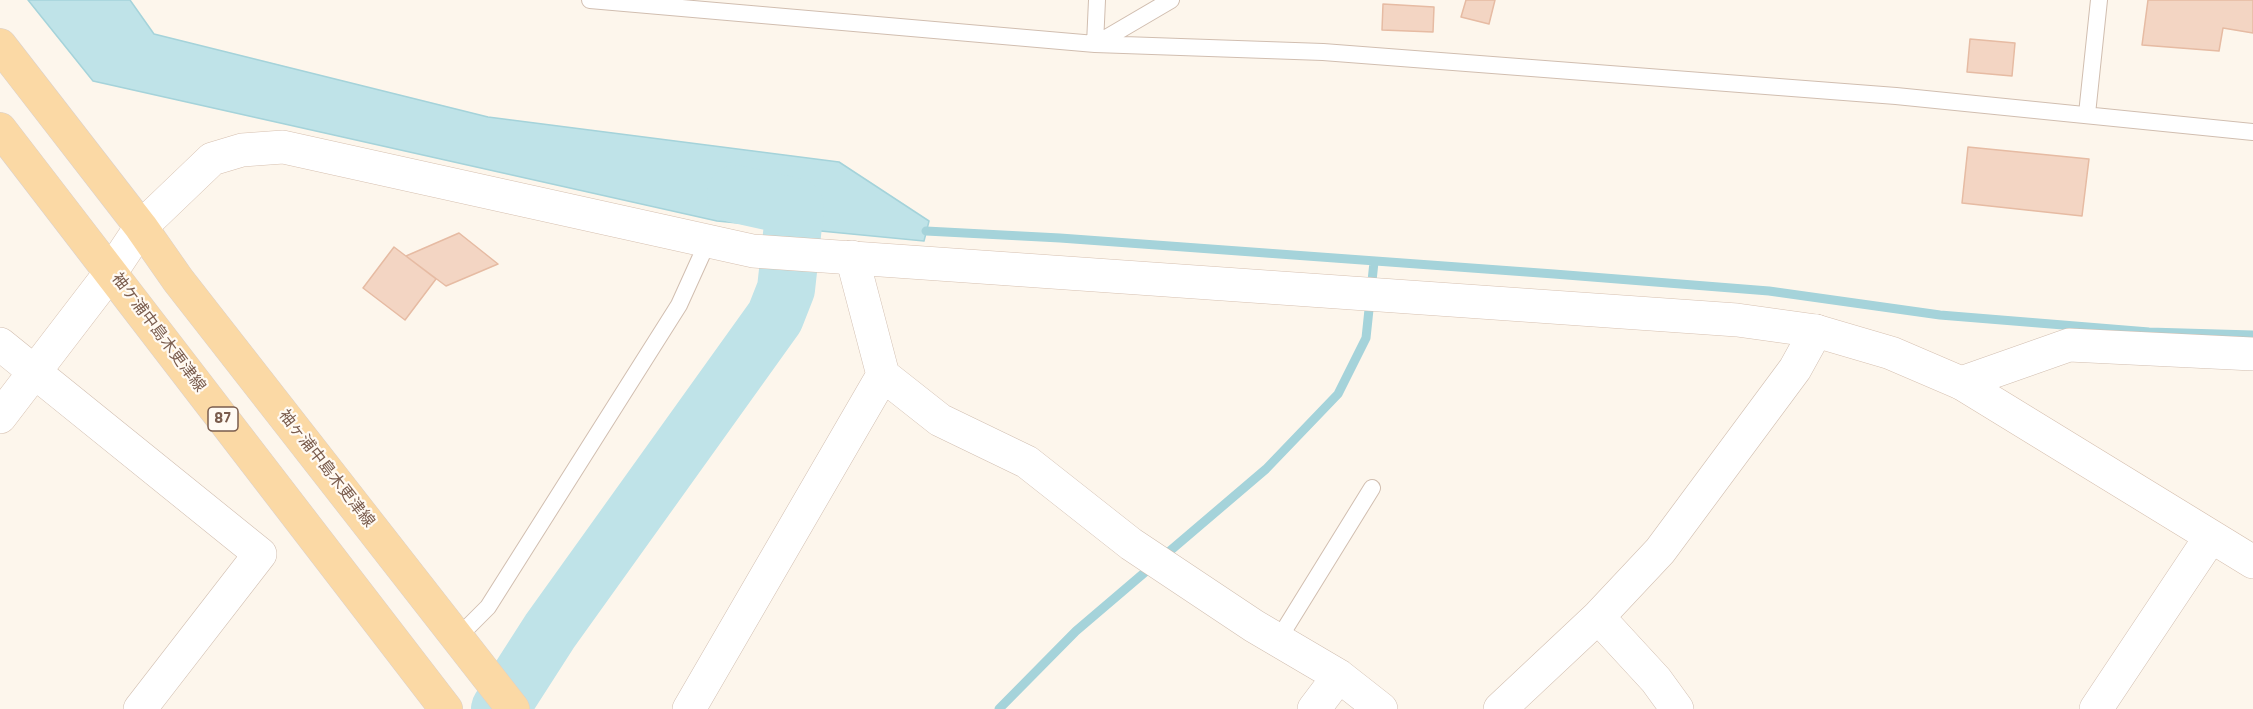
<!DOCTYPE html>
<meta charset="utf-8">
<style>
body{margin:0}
canvas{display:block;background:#fdf6ec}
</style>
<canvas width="2253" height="709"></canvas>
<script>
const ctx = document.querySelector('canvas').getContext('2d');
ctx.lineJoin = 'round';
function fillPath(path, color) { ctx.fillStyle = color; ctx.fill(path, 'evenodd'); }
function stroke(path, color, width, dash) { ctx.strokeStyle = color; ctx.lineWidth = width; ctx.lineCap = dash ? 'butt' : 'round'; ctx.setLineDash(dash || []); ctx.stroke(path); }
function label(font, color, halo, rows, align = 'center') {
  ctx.font = font + ' "Titillium Web","Noto Sans JP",sans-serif'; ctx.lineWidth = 4.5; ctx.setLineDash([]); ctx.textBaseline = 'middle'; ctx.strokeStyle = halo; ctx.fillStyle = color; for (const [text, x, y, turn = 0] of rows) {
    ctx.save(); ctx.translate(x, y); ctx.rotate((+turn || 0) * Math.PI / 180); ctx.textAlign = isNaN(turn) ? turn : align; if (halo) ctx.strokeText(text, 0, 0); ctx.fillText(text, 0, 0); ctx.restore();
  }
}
const water = new Path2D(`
 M28,0h102l24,34 334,83 351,45 90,59 -5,20 -207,-20 -624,-140z`);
fillPath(water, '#bfe3e8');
stroke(water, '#a5d3da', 1.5);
stroke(new Path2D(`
 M926,231l134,7 494,36 215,17 171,24 209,17 104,3
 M999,709l77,-78 190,-162 72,-75 28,-56 8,-76`), '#a5d3da', 9);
stroke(new Path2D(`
 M500,709l50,-78 225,-314 11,-28 9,-82 -59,-13`), '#bfe3e8', 58);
const building = new Path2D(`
 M1466,0h29l-6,24 -28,-7z
 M2148,0h105v33l-30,-5 -4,23 -77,-6z
 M1383,4l51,3 -1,25 -51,-2z
 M1970,39l45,4 -3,33 -45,-4z
 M1968,147l121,12 -7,57 -120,-13z
 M459,233l39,31 -52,22 -40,-30z
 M394,247l42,32 -31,41 -42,-32z`);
fillPath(building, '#f3d5c3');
stroke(building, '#e6bba3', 1.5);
const lane = new Path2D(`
 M590,0l505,44 228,8 573,44 357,36
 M1095,44l2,-44
 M1096,44l75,-44
 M2087,114l12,-114
 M457,638l31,-31 191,-302 29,-64
 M1278,640l94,-152`);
const street = new Path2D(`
 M852,257l31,118 57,45 87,42 104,82 123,82 85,50 42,33
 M0,344l260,210 -120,155
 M1961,383l108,-38 184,9
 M1598,617l58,63 21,29
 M689,709l194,-334
 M1314,709l25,-33
 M1500,709l98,-92 62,-66 135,-182 21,-38
 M2096,709l114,-171`);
const secondary = new Path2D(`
 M0,417l111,-145 30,-45 71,-68 30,-9 41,-3 470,104 984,69 79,11 75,22 70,30 292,179`);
const primary = new Path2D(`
 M0,45l141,182 37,53 335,429
 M0,129l446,580`);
stroke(lane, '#d1beb0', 18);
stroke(street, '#d1beb0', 34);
stroke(secondary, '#d6c0b0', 34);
stroke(primary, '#dad1cd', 34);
stroke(lane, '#fff', 16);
stroke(street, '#fff', 33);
stroke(secondary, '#fff', 33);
stroke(primary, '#fbd9a5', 33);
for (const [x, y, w] of [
 [223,419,30]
]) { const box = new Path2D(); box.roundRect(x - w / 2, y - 12, w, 24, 4.5); ctx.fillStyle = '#fffaf3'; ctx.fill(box); stroke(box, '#7a5c4d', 1.5); }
label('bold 15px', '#7a5c4d', null, [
 ["87",223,419]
]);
label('16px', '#7a5c4d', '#fffaf3', [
 ["袖ケ浦中島木更津線",158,333,53],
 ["袖ヶ浦中島木更津線",326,469,52]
]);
</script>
